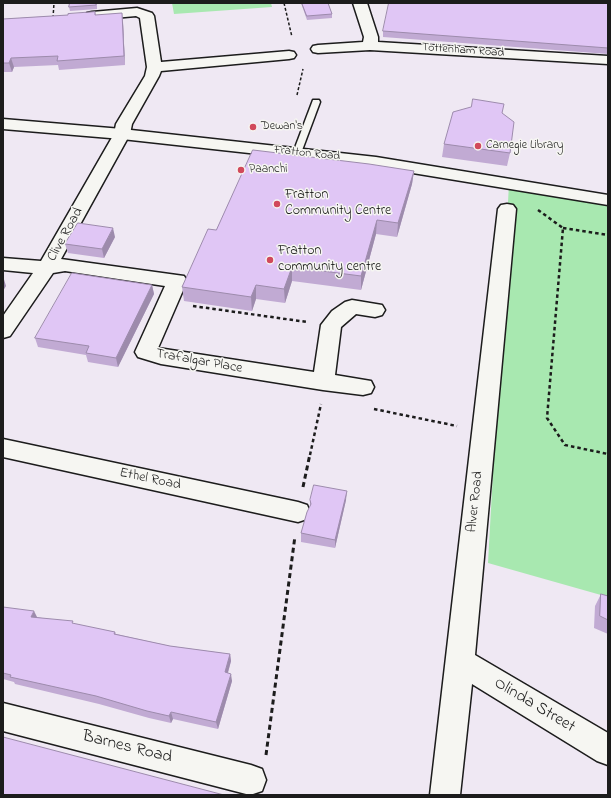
<!DOCTYPE html>
<style>
body{margin:0}
#map{position:relative;width:611px;height:798px;overflow:hidden;background:#efe8f3;font-family:"Indie Flower",sans-serif}
canvas{display:block}
.frame{position:absolute;inset:0;border:4px solid #1c1c1c;pointer-events:none}
</style>
<div id="map">
<canvas width="611" height="798"></canvas>
<div class="frame"></div>
</div>
<script>
const ctx = document.querySelector('canvas').getContext('2d');
ctx.lineJoin = 'round';
function fillPath(path, color) { ctx.fillStyle = color; ctx.fill(path, 'evenodd'); }
function stroke(path, color, width, dash) { ctx.strokeStyle = color; ctx.lineWidth = width; ctx.lineCap = dash ? 'butt' : 'round'; ctx.setLineDash(dash || []); ctx.stroke(path); }
function label(font, color, halo, rows, align = 'center') {
  ctx.font = font + ' "Indie Flower",sans-serif'; ctx.lineWidth = 3; ctx.setLineDash([]); ctx.textBaseline = 'middle'; ctx.strokeStyle = halo; ctx.fillStyle = color; for (const [text, x, y, turn = 0] of rows) {
    ctx.save(); ctx.translate(x, y); ctx.rotate((+turn || 0) * Math.PI / 180); ctx.textAlign = isNaN(turn) ? turn : align; if (halo) ctx.strokeText(text, 0, 0); ctx.fillText(text, 0, 0); ctx.restore();
  }
}
fillPath(new Path2D(`
 M172,3h99l1,4 -98,7z
 M509,184l99,18v395l-120,-34z`), '#a8e8b0');
const lane = new Path2D(`
 M313,100h6l1,2 -19,51 -4,2h-3l-1,-2z`);
const street = new Path2D(`
 M353,3h14l11,34v5l230,14v8l-238,-14 -52,3 -5,-1 -2,-3 2,-3 5,-1 45,-3 1,-5z
 M137,8l15,5 2,3 7,46 128,-11 5,1 2,3 -2,3 -5,1 -128,12 -2,5 -27,48 -2,10 -69,125 123,17 3,5 -29,67 156,24 7,-47 11,-14 13,-9 7,-2 30,5 3,5 -3,5 -7,2 -19,-3 -15,13 -6,48 36,6 3,6 -3,6 -8,2 -40,-5 -162,-26 -23,-7 -3,-5 30,-66 -100,-15 -12,2 -43,63 -7,2v-22l30,-43 -30,-3v-12l38,3 73,-127 2,-10 29,-48 2,-9 -7,-49 -4,-2 -44,4 -5,-1 -2,-3 2,-3 5,-1z
 M507,204l6,1 3,4 -41,446 133,78v32l-11,-4 -125,-77 -12,111h-30l68,-586 3,-4z
 M3,439l295,63 9,3 3,7 -3,7 -9,3 -295,-65z
 M3,703l248,62 11,4 4,11 -4,11 -12,4 -247,-64z`);
const primary = new Path2D(`
 M3,119l119,10 254,28 232,38v10l-232,-38 -254,-28 -119,-10z`);
stroke(lane, '#1c1c1c', 3);
stroke(street, '#1c1c1c', 3);
stroke(primary, '#1c1c1c', 3);
stroke(new Path2D(`
 M284,3l8,34
 M53,18l1,-15
 M297,95l6,-26`), '#1c1c1c', 1.5, [3, 2]);
stroke(new Path2D(`
 M538,210l25,18 -16,190 18,27 43,9
 M563,228l45,7
 M193,306l114,16
 M374,409l83,17
 M310,455l11,-51`), '#1c1c1c', 2.5, [3.5, 3]);
stroke(new Path2D(`
 M303,487l7,-33
 M266,755l29,-219`), '#1c1c1c', 3, [5, 3.5]);
fillPath(lane, '#f6f6f2');
fillPath(street, '#f6f6f2');
fillPath(primary, '#f6f6f2');
fillPath(new Path2D(`
 M70,3h27v6l-27,2 -1,-4z
 M301,3h27l4,11v4l-25,2z
 M608,3v51l-225,-17v-6z
 M95,12l1,3 27,7 2,43 -66,5 -1,-5 -44,2 -2,5h-9v-53l65,-4z
 M502,113l8,40 -3,13 -65,-9 2,-13z
 M414,171l-2,13 -15,53 -21,-3 -15,56 -69,-9 -7,22 -29,-4 -4,12 -68,-10 -2,-14 34,-57z
 M115,237l-11,21 -36,-5 -3,-9z
 M152,285l2,9 -36,73 -30,-5 -2,-7 -48,-8 -3,-9z
 M310,500h36l-11,48 -34,-6v-9l9,-27z
 M601,594l7,2v38l-14,-6 1,-22z
 M3,607l34,10 78,15 1,2 54,12 60,8 1,7 -3,12 4,8 -14,48 -45,-10 -2,4 -22,-5 -50,-14 -84,-20 -1,-2 -11,-3z`), '#c1aad3');
fillPath(new Path2D(`
 M122,13l1,9 2,43 -1,-9z
 M11,58l3,9 -2,5 -3,-9z
 M414,171l-2,13 -15,53 1,-14z
 M377,220l-1,14 -15,56v-14z
 M113,228l2,9 -11,21 -2,-9z
 M292,267v14l-7,22 -1,-14z
 M3,276l3,10 -3,5z
 M152,285l2,9 -36,73 -2,-9z
 M256,285v14l-4,12 -1,-14z
 M347,491l-1,9 -11,48v-8z
 M34,611l4,8 -7,-2z
 M230,654l1,7 -5,18 -1,-7z
 M231,674l1,7 -14,48 -2,-7z
 M171,712l2,7 -2,4 -2,-7z`), '#9d8bac');
const building = new Path2D(`
 M70,3h26v2l-27,2z
 M302,3h26l4,11 -25,2z
 M389,3h219v45l-225,-17z
 M95,12v3l27,-2 2,43 -67,5 1,-5 -47,2 -2,5h-6v-44l65,-4v-1z
 M473,99l31,5 -2,9 12,9 -4,31 -66,-9 9,-32 18,-5z
 M253,150l116,14 45,7 -16,52 -21,-3 -16,56 -69,-9 -8,22 -28,-4 -5,12 -69,-10 26,-58 8,1z
 M78,223l35,5 -11,21 -37,-5z
 M72,273l80,12 -36,73 -30,-5 3,-7 -54,-8z
 M314,485l33,6 -12,49 -34,-7 6,-21 4,-8 -1,-4z
 M601,594l7,2v24l-8,-4z
 M3,607l31,4 -3,6 42,4 -1,2 43,9 -1,2 56,12 60,8 -5,18 6,2 -15,48 -45,-10 -2,4 -22,-5 -51,-15 -86,-19 1,-2 -8,-2z
 M3,737l221,58h-221z`);
fillPath(building, '#e0c6f5');
stroke(building, '#9d8bac', 1);
for (const [x, y, r, color] of [
 [253,127,4,"#d1495b"],
 [478,146,4,"#d1495b"],
 [241,170,4,"#d1495b"],
 [277,204,4,"#d1495b"],
 [270,260,4,"#d1495b"]
]) { const dot = new Path2D(); dot.arc(x, y, r, 0, 2 * Math.PI); ctx.fillStyle = color; ctx.fill(dot); stroke(dot, '#f6f6f2', 1.5); }
label('12px', '#1c1c1c', '#f6f6f2', [
 ["Tottenham Road",463,51,4],
 ["Fratton Road",307,154,6]
]);
label('12px', '#1c1c1c', '#f6f6f2', [
 ["Dewan's",261,127],
 ["Carnegie Library",486,146],
 ["Paanchi",249,170]
], 'left');
label('14px', '#1c1c1c', '#f6f6f2', [
 ["Fratton",285,196],
 ["Community Centre",285,212],
 ["Fratton",278,252],
 ["community centre",278,268]
], 'left');
label('14px', '#1c1c1c', '#f6f6f2', [
 ["Clive Road",66,235,-61],
 ["Trafalgar Place",199,362,10],
 ["Ethel Road",150,480,12],
 ["Alver Road",476,502,-84]
]);
label('17px', '#1c1c1c', '#f6f6f2', [
 ["Olinda Street",534,706,31],
 ["Barnes Road",127,748,14]
]);
</script>
